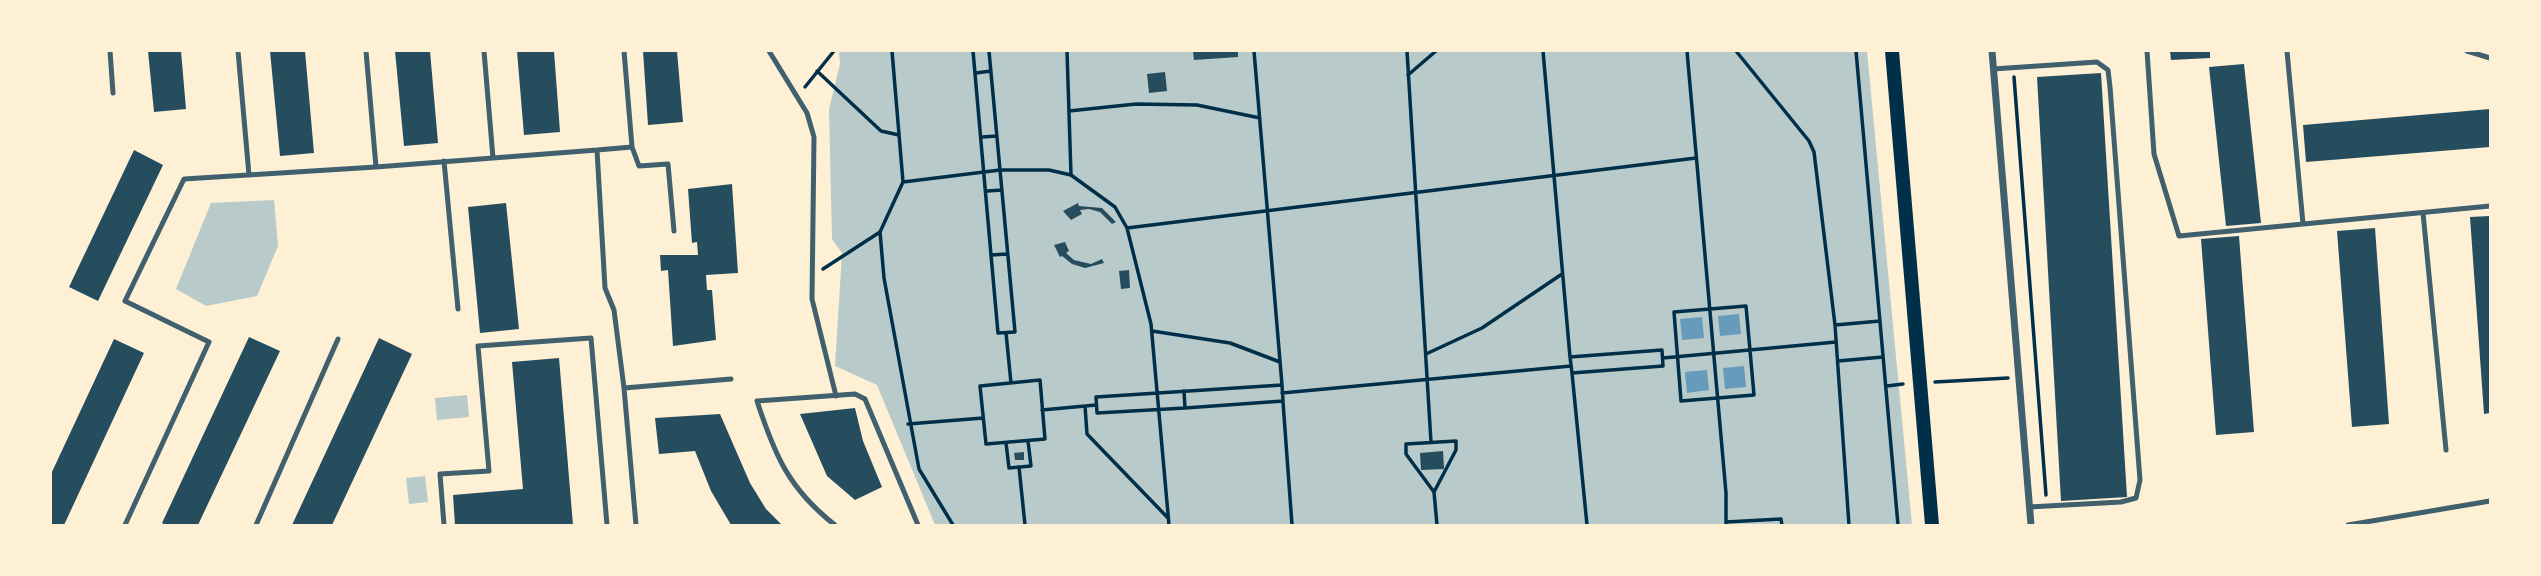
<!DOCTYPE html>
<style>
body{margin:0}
#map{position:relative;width:2541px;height:576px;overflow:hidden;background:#fdf0d5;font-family:Commissioner,sans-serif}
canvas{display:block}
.frame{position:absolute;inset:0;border:52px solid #fdf0d5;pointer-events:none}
</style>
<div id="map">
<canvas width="2541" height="576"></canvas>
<div class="frame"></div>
</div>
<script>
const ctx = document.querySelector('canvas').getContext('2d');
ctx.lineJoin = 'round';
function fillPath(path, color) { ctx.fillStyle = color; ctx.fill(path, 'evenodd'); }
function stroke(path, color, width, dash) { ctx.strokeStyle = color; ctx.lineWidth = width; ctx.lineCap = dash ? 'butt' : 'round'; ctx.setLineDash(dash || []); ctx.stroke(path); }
fillPath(new Path2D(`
 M839,51h1028l45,474h-977l-58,-140 -42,-19 7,-113 -10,-14 -3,-130 11,-45z
 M274,200l4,46 -21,50 -51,10 -30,-17 35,-86z
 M467,395l2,22 -32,3 -2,-22z
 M425,476l3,26 -19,2 -3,-26z`), '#b9caca');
fillPath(new Path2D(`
 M1739,314l2,20 -21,2 -2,-20z
 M1702,317l2,21 -22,2 -2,-21z
 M1744,366l2,21 -21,2 -2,-21z
 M1707,370l2,20 -22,3 -2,-21z`), '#669bbc');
fillPath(new Path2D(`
 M148,51h33l5,58 -32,3z
 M270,51h35l9,102 -34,3z
 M395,51h35l8,92 -34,3z
 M517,51h37l6,81 -36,3z
 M643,51h34l6,71 -35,3z
 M1193,51h45v6l-44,3z
 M2170,51h40v7l-39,2z
 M2244,64l17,159 -35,3 -17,-159z
 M1165,72l2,19 -18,2 -2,-19z
 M2101,73l26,424 -66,4 -24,-424z
 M2490,109v38l-184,15 -3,-37z
 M134,150l29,15 -65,136 -29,-14z
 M732,184l6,89 -32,2 1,15h5l4,50 -43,6 -5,-76 -7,1 -1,-16h38l-1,-13 -5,1 -4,-54z
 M506,203l13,126 -39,4 -12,-126z
 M1078,203l1,3 23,2 14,14 -4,2 -12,-12 -11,-3 -9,1 2,4 -11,6 -8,-9z
 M2490,216v197l-6,1 -14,-197z
 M2375,228l14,196 -37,3 -15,-196z
 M2239,236l15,196 -38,3 -15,-196z
 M1065,242l4,9 -3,2 8,7 17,4 11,-5 2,4 -19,5 -13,-4 -10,-8 -2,1 -6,-12z
 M1129,270l1,18 -9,1 -2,-18z
 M249,337l31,14 -82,174h-32l-4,-2z
 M379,338l33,16 -80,171h-40z
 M114,339l30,14 -80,172h-13v-51z
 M559,358l14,167h-118l-2,-30 70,-6 -11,-127z
 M855,408l8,33 19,46 -27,13 -28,-24 -27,-62z
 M720,414l30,69 16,26 16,16h-51l-20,-34 -16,-40 -36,3 -4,-36z
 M1443,451l1,18 -23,1 -1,-17z
 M1024,452v8h-9l-1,-7z`), '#264d5e');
stroke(new Path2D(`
 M892,51l11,131 -23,50 4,46 35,191 34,56
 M973,51l18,204 16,-1
 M989,51l26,281 -17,1 -7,-78
 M1067,51l4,124
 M1254,51l28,334
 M1407,51l24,391
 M1543,51l27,306 2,16 91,-7 -1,-16 -92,7
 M1687,51l39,442v32
 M1736,51l73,90 5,11 21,173 14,200
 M1856,51l42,474
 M817,71l64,60 18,4
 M976,73l15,-2
 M1408,75l28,-24
 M2014,77l32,418
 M805,87l29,-36
 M1069,111l67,-7 61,1 63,13
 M982,137l15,-1
 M903,182l97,-12h49l22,5 44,32 12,21 24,96 18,201
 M987,191l15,-1
 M1127,228l569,-70
 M823,269l57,-37
 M1746,306l8,89 -73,6 -7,-89z
 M1835,325l45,-4
 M1152,331l78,12 50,19
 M1006,333l5,50
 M1426,354l56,-26 80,-54
 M1663,358l173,-16
 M1838,361l45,-4
 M1572,373l15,152
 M1040,380l5,59 -59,5 -6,-58z
 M1935,382l73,-4
 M1887,386l16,-2
 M1184,391l1,17 98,-7 -1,-16 -186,12 1,16 88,-5
 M1282,393l289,-27
 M1283,402l9,123
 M1085,406l2,28 81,84
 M1042,410l54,-5
 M908,424l75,-6
 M1456,441v9l-22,42 -28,-38v-10z
 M1006,443l3,25 22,-2 -3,-25
 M1019,467l6,58
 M1434,492l3,33
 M1726,522l55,-3 1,6`), '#003049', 3.5);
stroke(new Path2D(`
 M110,51l3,42
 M238,51l11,124
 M366,51l10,116 221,-17
 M484,51l9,107
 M624,51l8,96 -35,3 8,138 9,22 10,78 107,-9
 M769,51l38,62 7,24 -2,162 24,97
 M2147,51l7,103 25,82 311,-30
 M2287,51l16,173
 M2467,51l23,7
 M1993,69l104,-7 11,8 2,17 30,393 -4,18 -15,4 -92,5
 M632,147l7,19 29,-2 6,67
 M444,161l14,148
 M2423,213l23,237
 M624,388l12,137
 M125,525l84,-183 -84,-41 59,-122 192,-12
 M256,525l82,-186
 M444,525l-4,-51 49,-3 -11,-125 113,-8 16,187
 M835,525c-46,-36 -60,-69 -78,-124l98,-7 10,5 53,126
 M2348,525l142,-24`), '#3f606c', 5);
stroke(new Path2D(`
 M1992,51l39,474`), '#3f606c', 7);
stroke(new Path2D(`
 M1892,51l40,474`), '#003049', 14);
</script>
